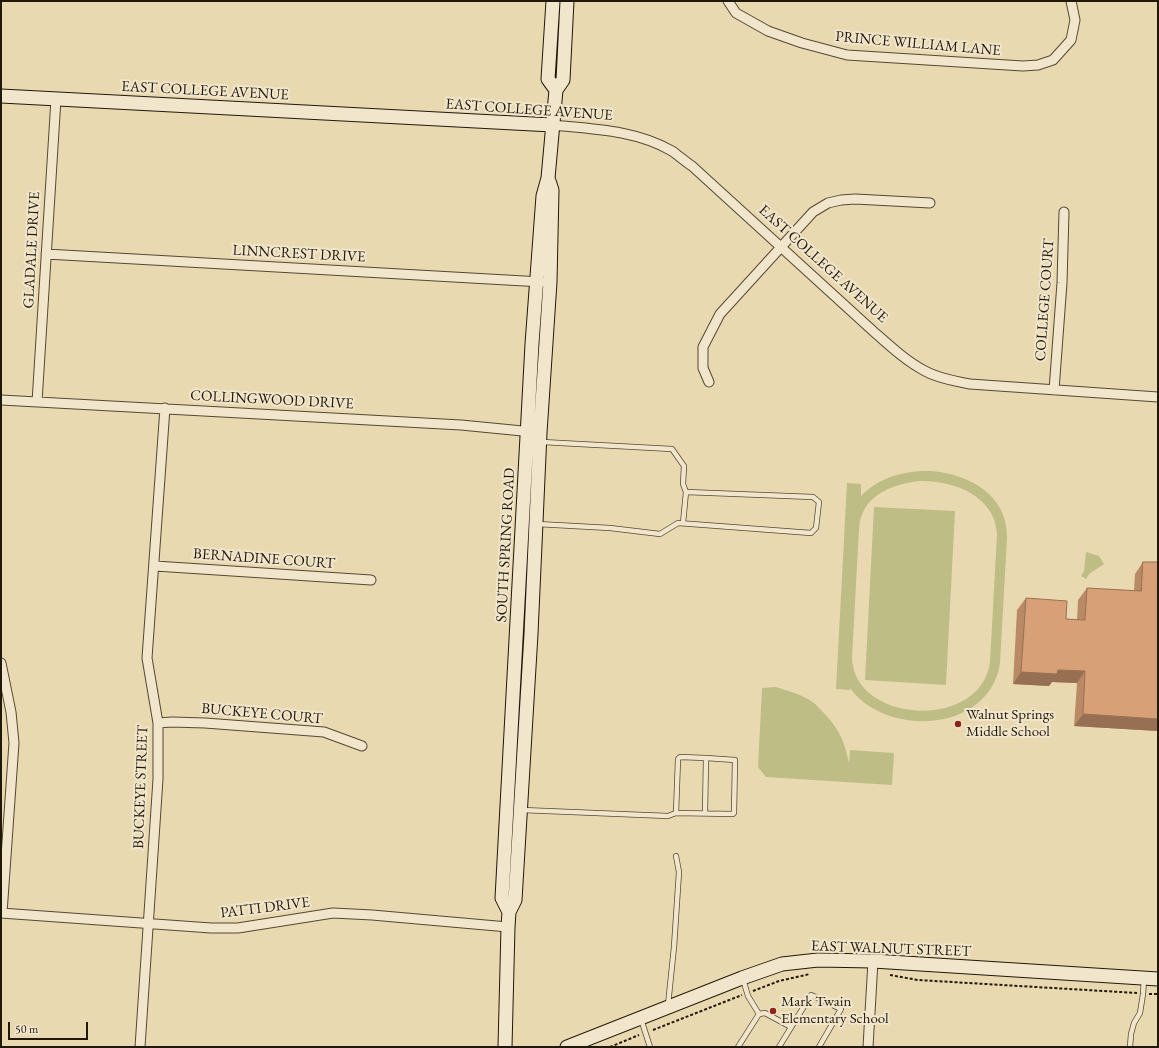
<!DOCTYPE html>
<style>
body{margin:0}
#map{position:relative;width:1159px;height:1048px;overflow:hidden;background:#e9d9b0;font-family:"EB Garamond",serif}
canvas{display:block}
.frame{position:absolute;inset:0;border:2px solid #22180a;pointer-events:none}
.scale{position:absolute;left:8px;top:1022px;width:80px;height:18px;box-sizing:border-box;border:2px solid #22180a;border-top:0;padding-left:5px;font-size:12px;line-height:14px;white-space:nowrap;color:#22180a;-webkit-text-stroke:3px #f1e6cc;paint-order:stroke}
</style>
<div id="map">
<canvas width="1159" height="1048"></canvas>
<div class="frame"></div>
<div class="scale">50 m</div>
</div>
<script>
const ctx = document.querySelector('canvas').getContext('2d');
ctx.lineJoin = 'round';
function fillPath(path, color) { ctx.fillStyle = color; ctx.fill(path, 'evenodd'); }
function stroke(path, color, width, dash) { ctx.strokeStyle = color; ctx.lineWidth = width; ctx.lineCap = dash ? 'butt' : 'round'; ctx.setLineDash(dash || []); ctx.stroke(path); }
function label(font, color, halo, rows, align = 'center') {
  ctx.font = font + ' "EB Garamond",serif'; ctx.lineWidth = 4; ctx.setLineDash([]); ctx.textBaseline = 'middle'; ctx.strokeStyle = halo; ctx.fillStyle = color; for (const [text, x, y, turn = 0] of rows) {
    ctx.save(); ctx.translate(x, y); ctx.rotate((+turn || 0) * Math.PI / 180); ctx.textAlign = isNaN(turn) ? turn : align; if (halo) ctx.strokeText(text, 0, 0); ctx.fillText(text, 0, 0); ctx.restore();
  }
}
fillPath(new Path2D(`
 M931,471c38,3 77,24 76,67l-7,125c-10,70 -114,75 -150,25v2l-14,-1 11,-206 14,1v12c18,-19 45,-26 70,-25zM919,481c33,-1 76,14 78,53l-7,128c-9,69 -136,62 -138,-4l7,-129c2,-33 31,-44 60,-48z
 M874,507l81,4 -9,174 -81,-5z
 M1086,552l13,4 5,8 -15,10 -3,5 -5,-3 3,-5z
 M776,687c12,4 25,7 35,14 4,2 8,7 11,10 17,18 22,28 27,52l1,-13 44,3 -2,32 -126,-8 -8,-10 4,-79z`), '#bfbd86');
const lane = new Path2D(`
 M683,523l3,-31
 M537,524l73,4 50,6 18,-11 133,10 5,-5 3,-26 -6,-5 -127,-5 -3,-8 1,-18 -12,-17 -130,-7
 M522,810l146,6 8,-3 57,1 1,-1 1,-53 -29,-2
 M676,813l2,-54 2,-2 26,1 -1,55
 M668,1005l6,-58 5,-75 -3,-16
 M759,1014l6,-1 26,14
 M641,1019l9,28
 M738,1047l21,-33 -11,-18 -5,-17
 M779,1047l32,-52 30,14 -22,38
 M1130,1047l1,-13 3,-11 6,-10 3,-19 1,-15`);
const street = new Path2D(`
 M728,1l8,12 32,18 34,12 45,12 176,11 15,-1 15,-5 18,-20 4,-20 -4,-19
 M552,125c41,4 84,5 120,26 7,5 14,11 20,15l181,165c17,15 33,30 52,40 14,8 31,10 45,13l188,13
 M46,254l496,28
 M709,382l-6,-14v-21l17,-33 93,-102 15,-9 13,-3 14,-1 75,4
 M1054,390l8,-107 2,-71
 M1,400l460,25 72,7
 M37,402l19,-303
 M155,566l216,14
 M1,663l10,49 3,31 -12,170
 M158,723l14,-1 33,1 119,9 38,14
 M1,913l210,15h27l95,-15 39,2 136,12
 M140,1047l18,-268v-56l-11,-65 18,-250
 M868,1047l5,-86`);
const secondary = new Path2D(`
 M553,1l-5,78 8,11
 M1,96l551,29
 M509,912l-7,-14 30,-554 11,-148 5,-18 8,-88 7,-10 4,-79
 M505,1047l3,-120 1,-15 6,-12 16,-266 9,-201 10,-151 2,-92 -4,-12
 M567,1047l175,-69 40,-14 36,-4 55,1 285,18`);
stroke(lane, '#544834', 6);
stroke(street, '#544834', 11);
stroke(secondary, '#22180a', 15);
stroke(new Path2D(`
 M890,975l28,5 219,13
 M753,991l26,-10 31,-7
 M1149,994h9
 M653,1030l89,-35
 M610,1047l29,-12`), '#22180a', 2, [3, 2]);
stroke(lane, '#f1e6cc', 4.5);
stroke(street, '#f1e6cc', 9);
stroke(secondary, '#f1e6cc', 13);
fillPath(new Path2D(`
 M1143,562l15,169 -84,-5 3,-43 -25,-1 -3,4 -36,-2 4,-74 9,-12 40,21 11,1 1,-20 9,-12 47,3 1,-17z`), '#ba8a66');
fillPath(new Path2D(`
 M1058,670l27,1 -8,12 -25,-1 -3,4 -36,-2 8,-12z
 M1083,714l75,5v12l-84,-5z`), '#977053');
const building = new Path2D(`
 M1143,562h15v157l-75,-5 2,-43 -27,-1 -1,4 -36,-2 5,-74 41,3 -1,18 19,1 2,-32 54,3z`);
fillPath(building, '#d8a077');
stroke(building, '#977053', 1);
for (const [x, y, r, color] of [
 [958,724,4,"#8f2418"],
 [773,1011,4,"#8f2418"]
]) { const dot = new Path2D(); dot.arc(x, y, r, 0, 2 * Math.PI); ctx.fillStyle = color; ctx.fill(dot); stroke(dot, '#f1e6cc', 1.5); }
label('15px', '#22180a', '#f1e6cc', [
 ["PRINCE WILLIAM LANE",918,44,5],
 ["EAST COLLEGE AVENUE",205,91,3],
 ["EAST COLLEGE AVENUE",529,110,4],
 ["GLADALE DRIVE",32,250,-87],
 ["LINNCREST DRIVE",299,254,3],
 ["EAST COLLEGE AVENUE",823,264,42],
 ["COLLEGE COURT",1045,300,-86],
 ["COLLINGWOOD DRIVE",272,400,3],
 ["SOUTH SPRING ROAD",506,545,-87],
 ["BERNADINE COURT",264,559,4],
 ["BUCKEYE COURT",262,714,5],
 ["BUCKEYE STREET",141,787,-88],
 ["PATTI DRIVE",265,908,-7],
 ["EAST WALNUT STREET",891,949,2]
]);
label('15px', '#22180a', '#f1e6cc', [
 ["Walnut Springs",966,715],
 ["Middle School",966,732],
 ["Mark Twain",781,1002],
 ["Elementary School",781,1019]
], 'left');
</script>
